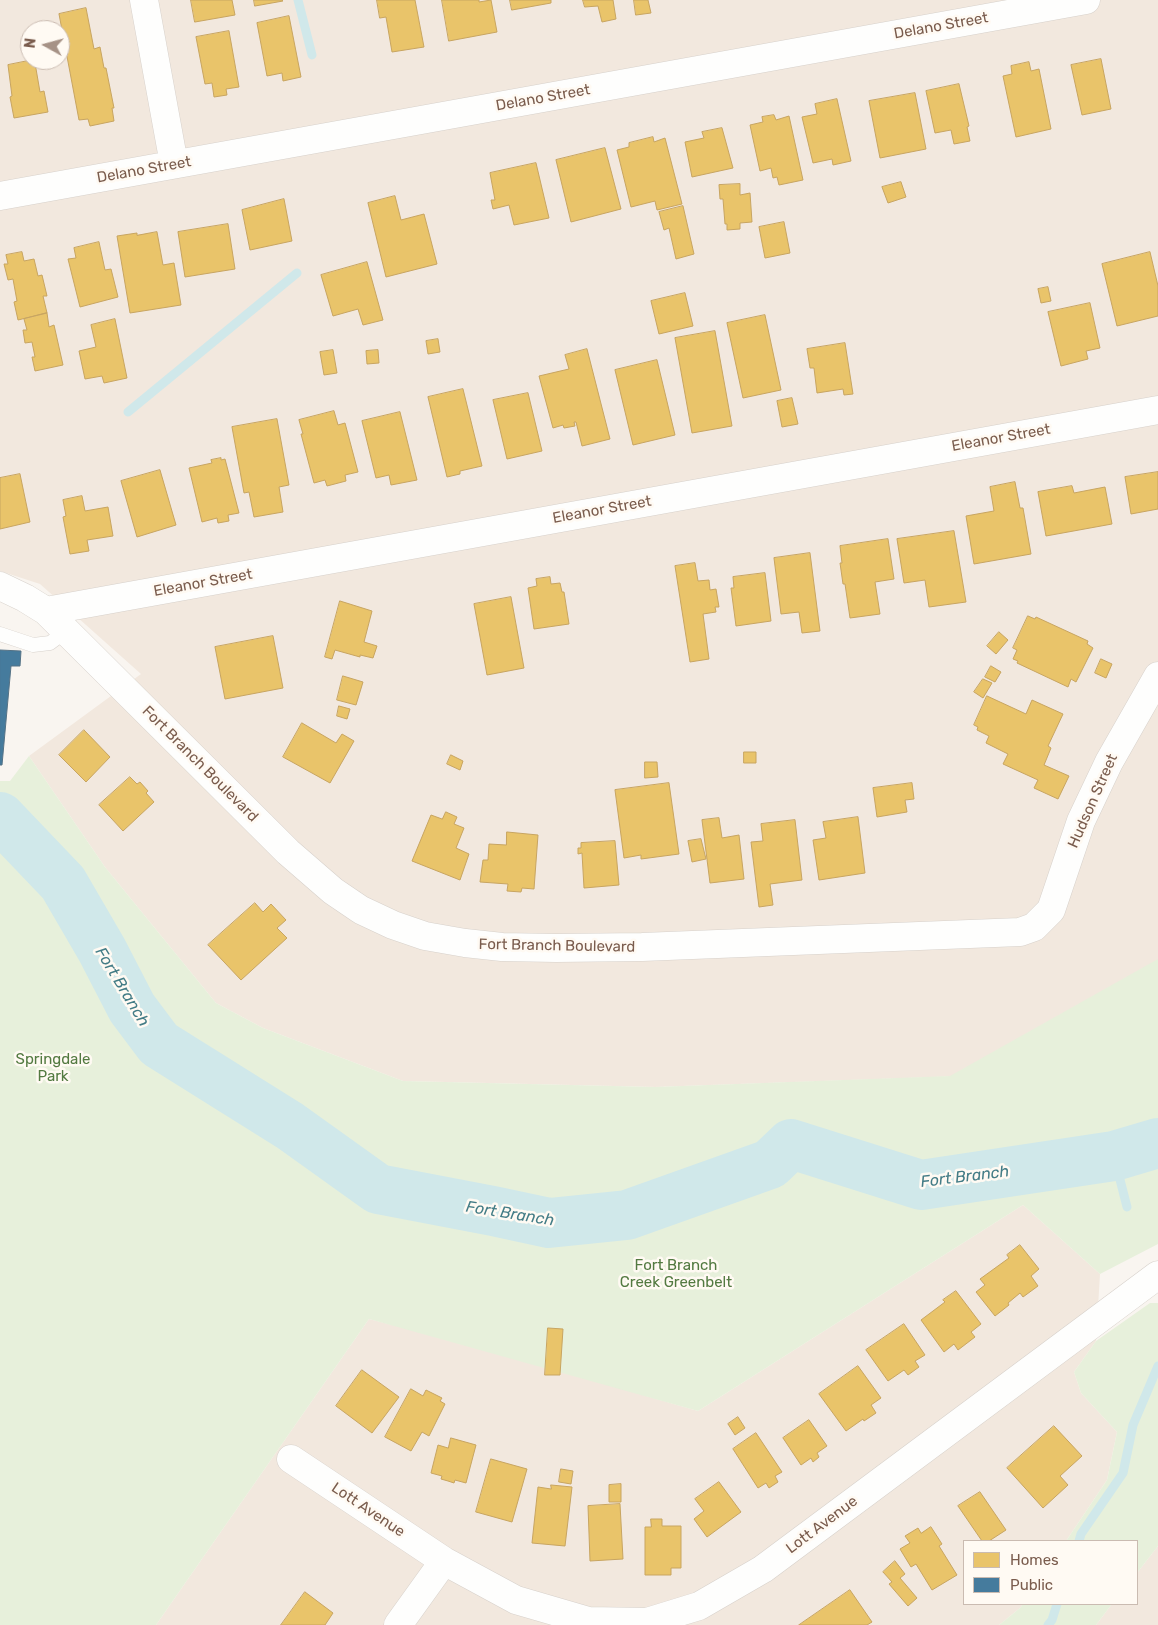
<!DOCTYPE html>
<style>
body{margin:0}
#map{position:relative;width:1158px;height:1625px;overflow:hidden;background:#f9f5f0;font-family:Rubik,sans-serif}
canvas{display:block}
.legend{position:absolute;left:963px;top:1540px;width:175px;height:65px;box-sizing:border-box;background:#fffaf3;border:1px solid #cabbb1;margin:0;padding:6px 9px;list-style:none;font-size:15px;color:#7a5c4d}
.legend li{display:flex;align-items:center;gap:10px;height:25px}
.legend b{width:25px;border:1px solid #cabbb1}
.north{position:absolute;left:20px;top:20px;width:50px;height:50px;box-sizing:border-box;background:#fffaf3;border:1px solid #cabbb1;border-radius:50%;rotate:277deg;font-size:14px;font-weight:700;line-height:20px;text-align:center;color:#7a5c4d}
.north::after{content:'';display:block;margin:auto;width:18px;height:22px;background:#a69286;clip-path:polygon(50% 0,100% 100%,50% 72%,0 100%)}
</style>
<div id="map">
<canvas width="1158" height="1625"></canvas>
<ul class="legend">
<li><b style="height:14px;background:#e9c46a"></b>Homes</li>
<li><b style="height:14px;background:#457b9d"></b>Public</li>
</ul>
<div class="north">N</div>
</div>
<script>
const ctx = document.querySelector('canvas').getContext('2d');
ctx.lineJoin = 'round';
function fillPath(path, color) { ctx.fillStyle = color; ctx.fill(path, 'evenodd'); }
function stroke(path, color, width, dash) { ctx.strokeStyle = color; ctx.lineWidth = width; ctx.lineCap = dash ? 'butt' : 'round'; ctx.setLineDash(dash || []); ctx.stroke(path); }
function label(font, color, halo, rows, align = 'center') {
  ctx.font = font + ' Rubik,sans-serif'; ctx.lineWidth = 5; ctx.setLineDash([]); ctx.textBaseline = 'middle'; ctx.strokeStyle = halo; ctx.fillStyle = color; for (const [text, x, y, turn = 0] of rows) {
    ctx.save(); ctx.translate(x, y); ctx.rotate((+turn || 0) * Math.PI / 180); ctx.textAlign = isNaN(turn) ? turn : align; if (halo) ctx.strokeText(text, 0, 0); ctx.fillText(text, 0, 0); ctx.restore();
  }
}
fillPath(new Path2D(`
 M0,0h1158v1069l-503,18 -252,-6 -140,-53 -47,-25 -111,-136 -76,-111 112,-82 -101,-90 -40,-13zM30,30h30v30h-30z
 M1023,1205l77,69 -4,67 -22,31 7,21 36,39 -10,48 -41,61h-102v63h59l-3,4 -21,17h-843l213,-306 105,27 224,65z
 M1158,1546v79h-62l16,-21h25v-31z`), '#f2e8de');
fillPath(new Path2D(`
 M29,756l76,111 111,136 47,25 140,53 252,6 295,-11 208,-117v285l-58,30 -77,-69 -325,206 -329,-92 -213,306h-156v-844h10z
 M1150,1303h8v243l-21,27v-32h-71l41,-61 10,-48 -36,-39 -7,-21 22,-31z
 M1023,1604h89l-16,21h-97l21,-17z`), '#e7f0db');
const homes = new Path2D(`
 M191,0h41l3,15 -40,7z
 M254,0h28l1,1 -28,5z
 M377,0h38l9,47 -32,5 -6,-35 -6,1z
 M442,0h37v2l12,-2 6,32 -48,9z
 M510,0h41v3l-39,7z
 M583,0h30l3,19 -14,3 -4,-16 -13,1z
 M634,0h14l3,13 -15,2z
 M86,8l8,41 6,-2 4,21h2l8,40h-2l2,13 -24,5 -2,-7 -9,1 -20,-106z
 M289,16l12,61 -18,4 -1,-8 -15,3 -10,-53z
 M229,31l10,56 -13,2 1,6 -13,2 -2,-14 -7,1 -9,-47z
 M1101,59l10,50 -29,6 -11,-50z
 M28,61l1,3 6,-1 5,29 4,-1 4,21 -34,6 -4,-21 2,-1 -4,-31z
 M1029,62l2,9 8,-2 12,60 -35,8 -13,-61 9,-2 -1,-8z
 M959,84l10,42 -2,1 3,14 -16,3 -3,-14 -16,3 -9,-42z
 M915,93l11,56 -46,9 -11,-57z
 M837,99l14,62 -18,4 -1,-6 -19,4 -11,-46 15,-3 -2,-10z
 M774,115l2,5 13,-4 14,64 -24,5 -2,-8 -4,1 -2,-10 -11,3 -10,-46 13,-3 -1,-5z
 M722,128l11,40 -41,9 -7,-35 19,-4 -2,-6z
 M653,137l1,5 11,-4 17,66 -25,6 -2,-9 -24,6 -14,-57 12,-3v-4z
 M605,148l16,61 -50,13 -15,-62z
 M536,163l13,55 -35,7 -5,-20 -16,4 -2,-9h4l-5,-27z
 M901,182l5,15 -18,6 -6,-16z
 M740,184v11l10,-2 2,29 -12,1v6l-13,1v-6h-2l-2,-25h-3l-1,-14z
 M395,196l6,24 23,-6 13,50 -51,13 -18,-74z
 M284,199l8,42 -42,9 -8,-40z
 M683,206l11,48 -18,5 -7,-31 -5,2 -5,-18z
 M784,222l6,31 -25,5 -6,-31z
 M228,224l7,45 -50,8 -7,-45z
 M157,232l6,33 11,-2 7,42 -51,8 -13,-77 20,-3v2z
 M99,242l6,28 6,-1 7,28 -38,10 -12,-48 8,-1 -2,-10z
 M22,252l2,9 10,-2 4,17 4,-1 5,21h-4l4,17 -29,7 -4,-18 3,-1 -4,-22 -5,1 -4,-16h4l-2,-9z
 M1150,252l8,34v30l-41,10 -15,-62z
 M367,262l16,58 -20,5 -5,-16 -25,7 -12,-41z
 M1048,287l3,14 -10,2 -3,-14z
 M685,293l8,33 -34,8 -8,-33z
 M1090,303l10,45 -14,3 2,8 -27,7 -13,-54z
 M47,313l2,14 5,-2 9,40 -28,6 -3,-14h3l-3,-15 -7,1 -2,-13h4l-3,-11z
 M765,315l16,75 -38,8 -16,-75z
 M115,319l12,59 -23,5 -2,-7 -17,3 -6,-28 17,-4 -5,-22z
 M715,331l17,95 -40,7 -17,-95z
 M438,339l2,13 -12,2 -2,-13z
 M845,343l8,51 -9,1 -1,-6 -26,4 -3,-25h-4l-3,-19z
 M587,349l23,90 -28,7 -6,-24h-2l1,4 -11,2 -1,-3 -10,3 -14,-52 30,-7 -4,-14z
 M333,350l4,23 -13,2 -4,-23z
 M378,350l1,13 -12,1 -1,-13z
 M657,360l18,75 -42,10 -18,-75z
 M463,389l19,77 -22,5v3l-13,3 -19,-80z
 M528,393l14,58 -35,8 -14,-59z
 M792,398l6,26 -16,3 -5,-26z
 M334,411l4,14 7,-2 13,49 -13,3 1,6 -19,5 -2,-6 -11,3 -13,-49h2l-4,-14z
 M400,412l17,68 -26,5 -2,-10 -13,3 -14,-57z
 M277,419l12,66 -10,2 4,25 -29,5 -5,-25 -5,1 -12,-66z
 M221,458v2l4,-1 14,54 -11,2 1,6 -11,2 -1,-5 -15,4 -13,-54 23,-5 -1,-3z
 M160,470l16,55 -39,12 -16,-56z
 M1158,472v37l-27,5 -6,-37z
 M20,474l10,48 -30,7v-51z
 M1015,482l5,26h3l8,46 -57,10 -8,-48 28,-5 -4,-24z
 M1072,486l2,7 31,-6 7,37 -66,12 -8,-44z
 M82,496l3,15 23,-4 5,29 -26,4 2,11 -19,3 -7,-37 3,-1 -3,-16z
 M954,531l12,71 -37,5 -4,-27 -21,3 -7,-44z
 M888,539l6,40 -19,3 5,32 -30,4 -5,-34h-2l-3,-21h2l-2,-17z
 M810,553l10,78 -18,2 -3,-21 -18,2 -7,-56z
 M695,563l3,18 11,-1 1,10 6,-1 3,18h-4l1,5 -13,2 6,45 -19,3 -15,-96z
 M765,573l6,48 -35,5 -5,-38h3l-1,-11z
 M550,577l1,7 9,-1 2,9h2l5,32 -35,5 -6,-41 9,-2 -1,-7z
 M511,597l13,71 -37,7 -13,-71z
 M340,601l32,10 -8,31 13,4 -4,12 -13,-3v2l-25,-7 -3,9 -7,-2z
 M1028,616l7,3 1,-2 52,24 -1,3 6,4 -17,34 -5,-3 -3,8 -51,-24 1,-2 -5,-2 4,-9 -4,-2z
 M999,632l9,8 -12,14 -9,-8z
 M273,636l10,52 -58,11 -10,-52z
 M1101,659l11,5 -6,14 -11,-5z
 M991,666l10,6 -6,10 -10,-5z
 M343,676l20,6 -7,23 -19,-5z
 M983,679l9,4 -9,15 -9,-6z
 M987,696l39,18 6,-14 31,14 -15,32 3,2 -7,17 25,11 -11,23 -24,-11 4,-8 -35,-16 5,-10 -22,-11 3,-7 -12,-6 1,-3 -4,-2z
 M339,706l11,3 -3,10 -10,-3z
 M302,723l34,20 6,-9 12,7 -24,42 -47,-26z
 M84,730l26,27 -24,25 -27,-27z
 M744,752h12v11h-12z
 M451,755l12,6 -3,9 -13,-6z
 M645,762h12l1,15 -13,1z
 M130,777l7,7 3,-2 8,9 -2,2 8,9 -31,29 -24,-26z
 M669,783l10,71 -38,5v-4l-17,3 -9,-68z
 M912,783l2,16 -9,1 2,12 -30,5 -4,-29z
 M446,812l11,5 -3,7 10,4 -8,20 13,6 -9,26 -48,-19 19,-46 11,4z
 M858,817l7,56 -46,7 -6,-40 13,-2 -3,-16z
 M719,818l3,20 17,-3 5,44 -34,4 -8,-63z
 M795,820l7,60 -32,4 3,21 -14,2 -8,-65 12,-1 -2,-17z
 M507,832l31,3 -4,54 -12,-1 -1,4 -14,-1 1,-7 -28,-2 3,-22h5l1,-16 17,1z
 M701,839l5,20 -14,3 -4,-21z
 M615,841l4,44 -35,3 -2,-35 -4,1v-6h3v-5z
 M255,903l8,9 8,-8 15,16 -9,8 10,10 -46,42 -33,-35z
 M1020,1245l19,24 -8,7 7,10 -15,11 -3,-4 -12,10 1,2 -14,11 -19,-24 9,-7 -5,-6 29,-21 -2,-3z
 M956,1291l25,33 -10,8 4,5 -17,13 -4,-6 -10,8 -23,-32 24,-18 -2,-2z
 M904,1324l21,31 -10,6 4,6 -11,8 -4,-5 -16,11 -22,-31z
 M548,1328l15,1 -3,46h-15z
 M858,1366l23,32 -10,7 5,8 -12,8 -1,-2 -17,12 -27,-37z
 M362,1370l37,27 -27,36 -36,-27z
 M411,1389l12,7 3,-6 16,8 -2,3 5,3 -16,32 -7,-4 -11,19 -26,-14z
 M738,1417l7,11 -10,7 -7,-11z
 M809,1420l18,26 -10,7 2,4 -6,5 -2,-4 -10,7 -18,-27z
 M1054,1426l28,30 -22,20 8,9 -25,23 -36,-40z
 M756,1433l26,39 -7,4 3,6 -9,6 -3,-5 -8,5 -25,-39z
 M451,1438l25,7 -10,38 -11,-3 -1,3 -6,-2 -7,-2 1,-3 -11,-3 7,-28 10,3z
 M491,1459l36,10 -15,53 -36,-10z
 M561,1469l12,2 -2,13 -12,-2z
 M719,1482l22,30 -34,25 -13,-18 10,-8 -9,-12z
 M621,1484v18h-12v-17z
 M551,1485l21,2 -7,59 -33,-3 6,-56 13,2z
 M980,1492l26,38 -17,11h-7l-24,-35z
 M620,1504l3,55 -33,2 -2,-55z
 M651,1519h11v7h19v42h-10v7h-26v-48h6z
 M931,1527l11,17 -3,2 18,29 -25,15 -16,-26 -5,3 -11,-18 10,-6 -5,-7 13,-8 3,5z
 M895,1561l10,13 -5,4 17,20 -9,8 -19,-22 3,-2 -9,-10z
 M850,1590l22,32 -5,3h-68z
 M305,1592l28,21 -8,12h-44z`);
fillPath(homes, '#e9c46a');
stroke(homes, '#c8a561', 1);
const public = new Path2D(`
 M0,650l21,1 -1,15h-9l-9,99h-2z`);
fillPath(public, '#457b9d');
stroke(public, '#557285', 1);
stroke(new Path2D(`
 M298,0l14,55
 M128,412l169,-139
 M1114,1156l13,51
 M1079,1541l2,-7 42,-61 10,-48 25,-59
 M1048,1625l4,-5 5,-16`), '#d0e8ea', 9);
stroke(new Path2D(`
 M0,817l63,66 39,67 30,58 27,36 131,82 88,63 115,22 56,12 78,-8 143,-51 21,-20 130,41 193,-29 44,-13`), '#d0e8ea', 50);
const lane = new Path2D(`
 M0,634l33,11 17,-2 16,-12`);
const street = new Path2D(`
 M144,0l30,164
 M0,196l1086,-196
 M0,586l25,12 21,13 242,241 45,39 28,19 32,15 32,11 40,7 37,4 54,1 86,-1 378,-15 14,-5 17,-17 30,-89 28,-59 49,-86
 M46,611l1112,-201
 M291,1459l153,102 72,39 72,21 59,1 52,-16 64,-37 395,-294
 M398,1625l46,-64`);
stroke(lane, '#d7d1cb', 15);
stroke(street, '#d7d1cb', 29);
stroke(lane, '#fefefd', 14);
stroke(street, '#fefefd', 28);
label('15px', '#7a5c4d', '#fffaf3', [
 ["Delano Street",941,26,-10],
 ["Delano Street",543,98,-10],
 ["Delano Street",144,170,-10],
 ["Eleanor Street",1001,438,-10],
 ["Eleanor Street",602,510,-10],
 ["Eleanor Street",203,583,-10],
 ["Fort Branch Boulevard",200,764,45],
 ["Hudson Street",1093,801,-66],
 ["Fort Branch Boulevard",557,946,1],
 ["Lott Avenue",368,1510,34],
 ["Lott Avenue",822,1525,-37]
]);
label('15px', '#537a41', '#fffaf3', [
 ["Springdale",53,1060],
 ["Park",53,1077],
 ["Fort Branch",676,1266],
 ["Creek Greenbelt",676,1283]
]);
label('italic 16px', '#437c86', '#fffaf3', [
 ["Fort Branch",122,987,59],
 ["Fort Branch",965,1177,-7],
 ["Fort Branch",510,1214,9]
]);
</script>
